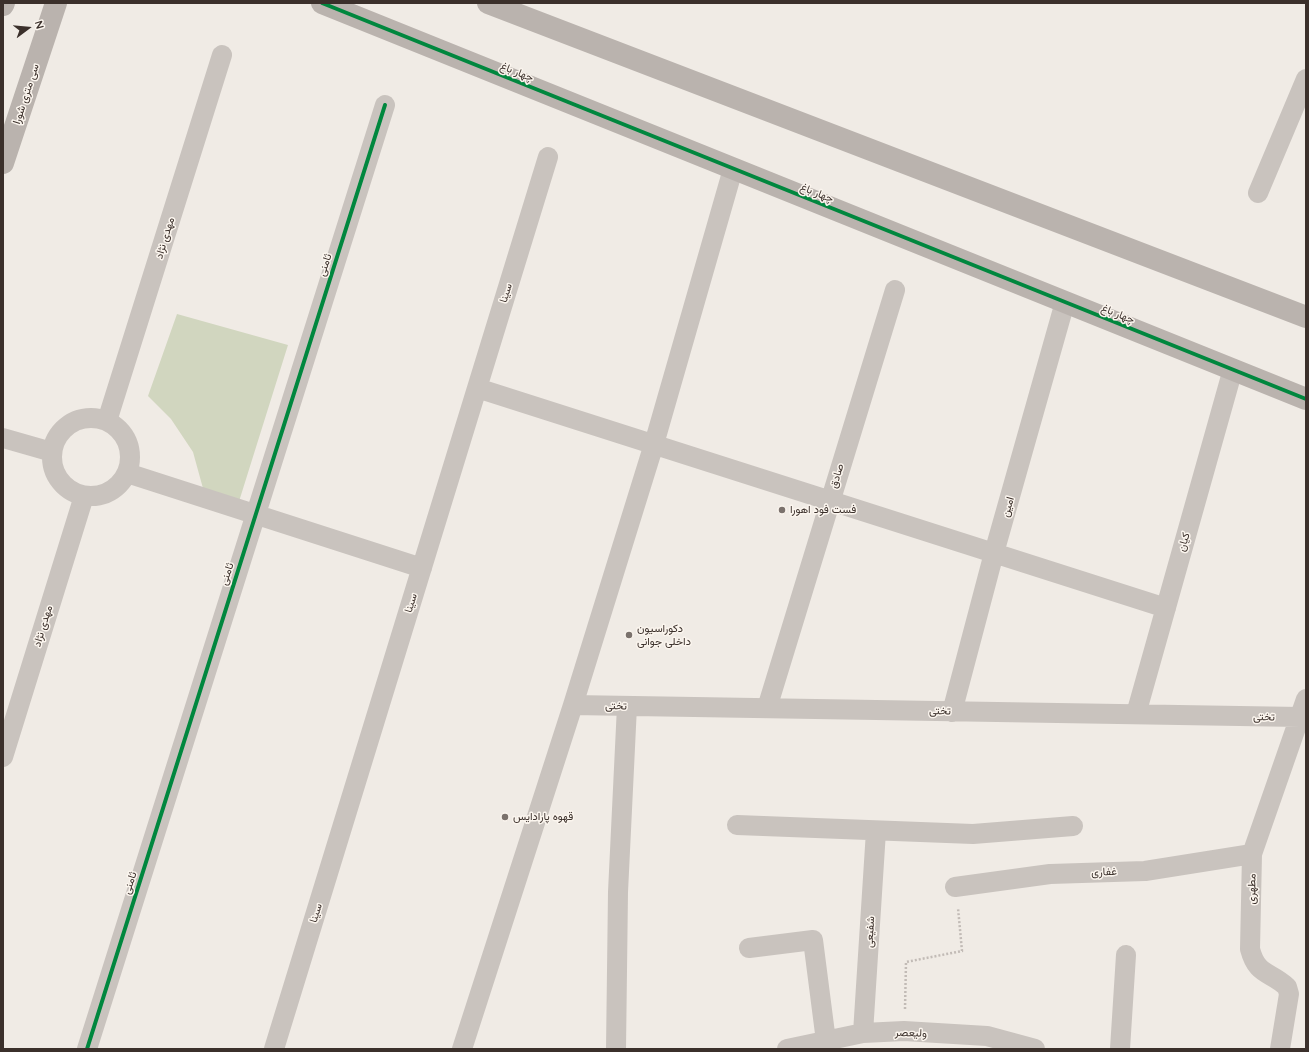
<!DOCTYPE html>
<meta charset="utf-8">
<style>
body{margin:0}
#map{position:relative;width:1309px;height:1052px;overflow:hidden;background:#f0ebe5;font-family:Quicksand,sans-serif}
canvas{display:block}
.frame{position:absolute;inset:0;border:4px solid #3b302b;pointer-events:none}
.north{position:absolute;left:8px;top:8px;width:40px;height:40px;-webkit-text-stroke:3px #fbf5ee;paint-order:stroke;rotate:74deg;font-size:11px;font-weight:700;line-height:16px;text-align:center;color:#3b302b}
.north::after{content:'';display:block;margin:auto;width:14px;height:18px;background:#3b302b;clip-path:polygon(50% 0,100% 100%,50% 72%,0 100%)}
</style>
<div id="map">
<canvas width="1309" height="1052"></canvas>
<div class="frame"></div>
<div class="north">N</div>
</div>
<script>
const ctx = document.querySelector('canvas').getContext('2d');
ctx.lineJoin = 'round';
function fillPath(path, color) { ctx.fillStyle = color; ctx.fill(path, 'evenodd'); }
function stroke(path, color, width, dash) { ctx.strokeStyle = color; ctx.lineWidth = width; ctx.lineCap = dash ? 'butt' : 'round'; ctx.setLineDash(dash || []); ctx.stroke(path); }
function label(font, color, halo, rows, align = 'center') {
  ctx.font = font + ' Quicksand,Vazirmatn,sans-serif'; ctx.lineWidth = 3; ctx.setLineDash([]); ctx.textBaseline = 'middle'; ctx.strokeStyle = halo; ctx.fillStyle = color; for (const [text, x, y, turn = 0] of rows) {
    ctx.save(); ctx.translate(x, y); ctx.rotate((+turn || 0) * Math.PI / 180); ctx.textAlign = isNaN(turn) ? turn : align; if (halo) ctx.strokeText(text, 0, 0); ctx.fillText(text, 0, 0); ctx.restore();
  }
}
fillPath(new Path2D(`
 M177,314l111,31 -52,166 -32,-19 -11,-40 -22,-33 -23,-23z`), '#d1d6bf');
stroke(new Path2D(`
 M905,1009l1,-47 56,-11 -4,-43`), '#c2bbb6', 2.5, [2, 2]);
stroke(new Path2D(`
 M1258,193l48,-114
 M477,388l689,220
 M52 457a39 39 0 1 1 78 0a39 39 0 1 1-78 0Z
 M107,421l115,-366
 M3,438l49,14
 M127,473l295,95
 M573,705l727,12 6,2
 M767,708l128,-418
 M952,712l42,-159 71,-251
 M1136,714l97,-345
 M3,757l81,-261
 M737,825l236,9 100,-8
 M955,887l95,-13 95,-3 107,-17
 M749,948l64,-8 14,109
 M863,1033l13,-202
 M87,1049l298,-944
 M274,1049l274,-892
 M462,1049l111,-344 81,-261 79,-275
 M616,1049l2,-157 9,-186
 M787,1049l76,-16 41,-2 83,5 48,13
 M1120,1049l6,-94
 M1280,1049l9,-55 -2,-7c-17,-16 -30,-11 -37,-38l2,-95 54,-155`), '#c9c3be', 20);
stroke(new Path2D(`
 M322,3l984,396
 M488,3l818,314
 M3,5l1,-2
 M3,163l53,-160`), '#bab3ae', 22);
stroke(new Path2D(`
 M322,3l984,396
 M87,1049l298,-944`), '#00873e', 4);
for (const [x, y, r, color] of [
 [782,510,4,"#7a716c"],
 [629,635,4,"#7a716c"],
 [505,817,4,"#7a716c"]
]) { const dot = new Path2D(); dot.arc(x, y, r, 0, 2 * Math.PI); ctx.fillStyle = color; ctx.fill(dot); stroke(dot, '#fbf5ee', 1.5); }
label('11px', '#3b302b', '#fbf5ee', [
 ["چهار باغ",517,72,22],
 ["سی متری شورا",26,94,-72],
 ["چهار باغ",817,193,22],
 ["مهدی نژاد",165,238,-73],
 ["ثامنی",325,265,-72],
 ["سینا",506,293,-73],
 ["چهار باغ",1118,314,22],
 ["صادق",837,476,-73],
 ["امین",1008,507,-74],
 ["کیان",1184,542,-74],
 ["ثامنی",227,574,-72],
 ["سینا",411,603,-73],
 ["مهدی نژاد",43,626,-73],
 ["تختی",616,706,1],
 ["تختی",940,711,1],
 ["تختی",1264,717,1],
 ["غفاری",1104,872,-2],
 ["ثامنی",130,883,-72],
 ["مطهری",1252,889,-89],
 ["سینا",316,913,-73],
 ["شفیعی",870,932,-87],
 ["ولیعصر",911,1033,2]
]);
label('11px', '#3b302b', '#fbf5ee', [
 ["فست فود اهورا",790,510],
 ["دکوراسیون",637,629],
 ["داخلی جوانی",637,642],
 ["قهوه پارادایس",513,817]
], 'left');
</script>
